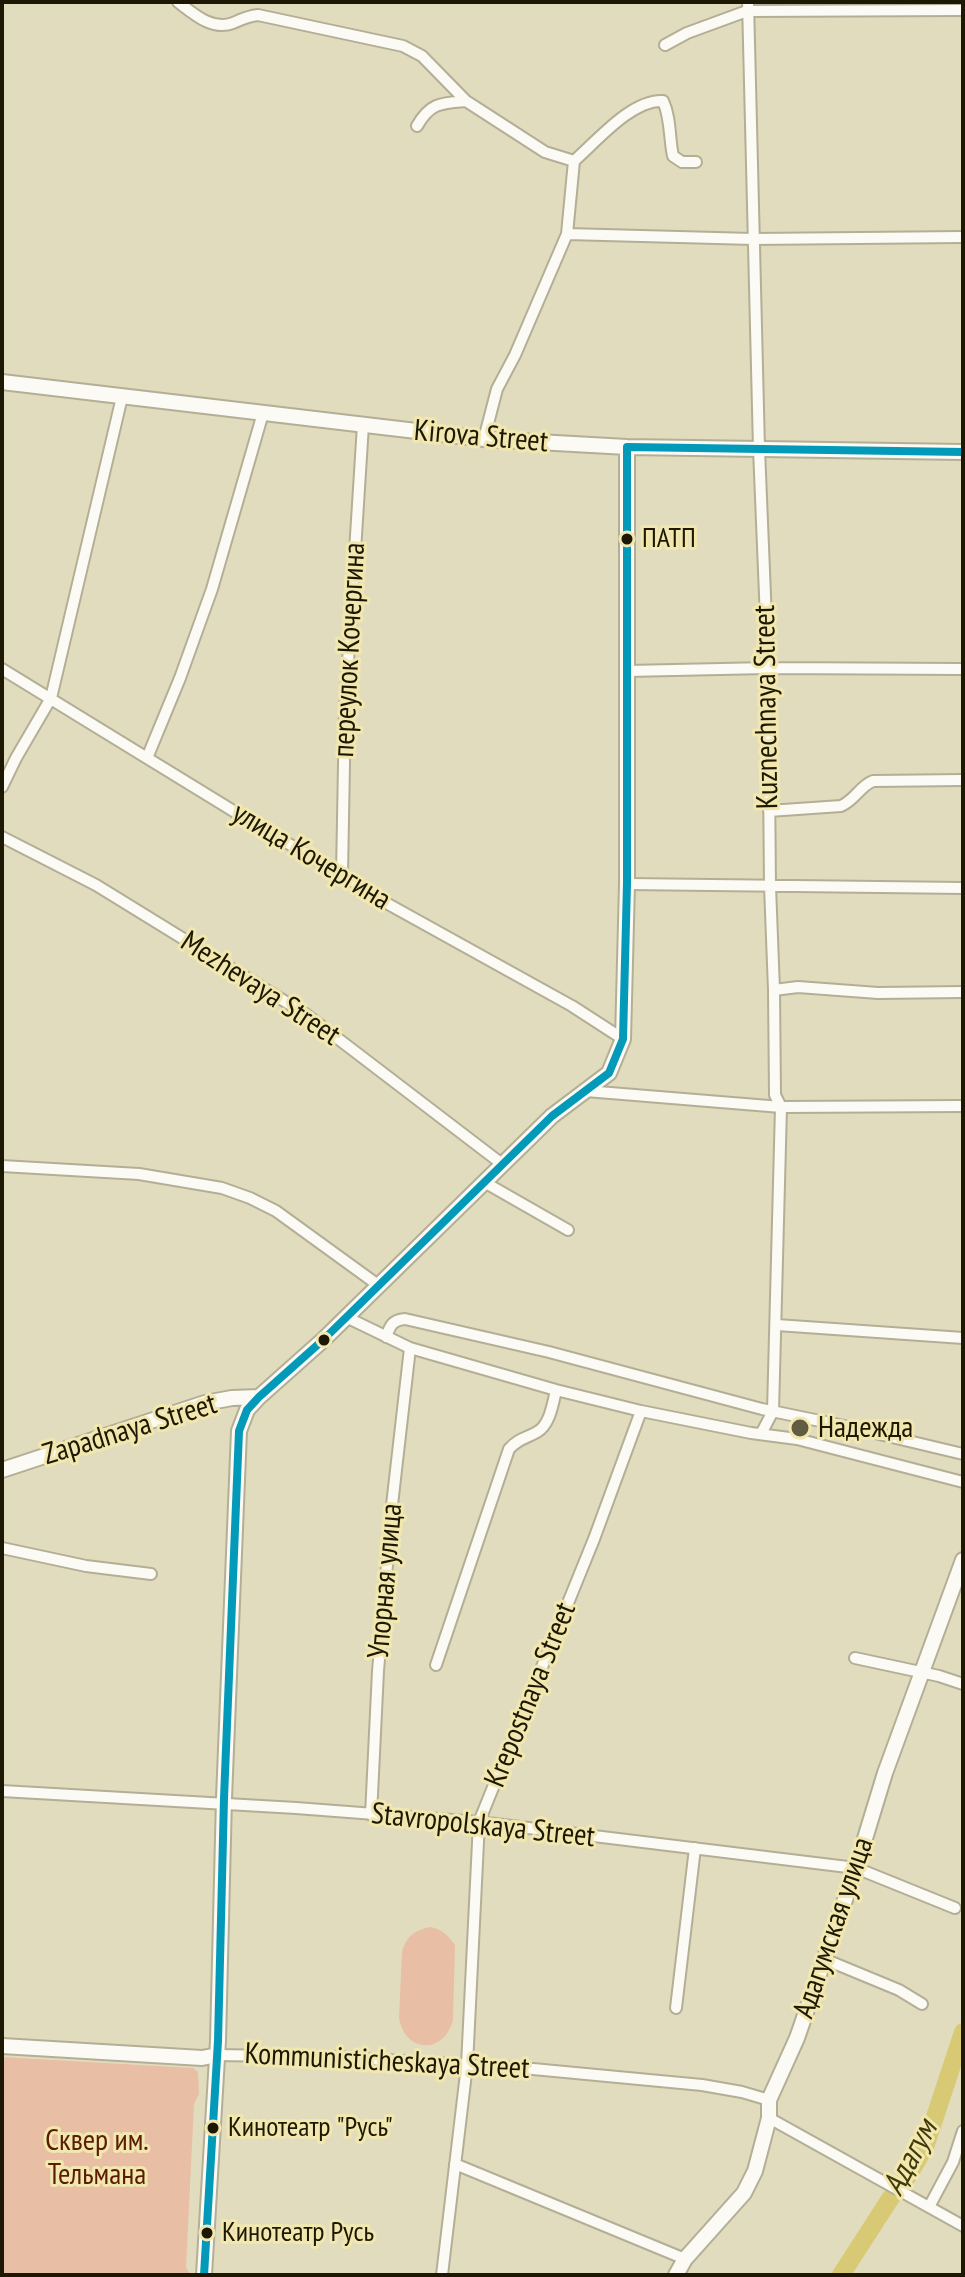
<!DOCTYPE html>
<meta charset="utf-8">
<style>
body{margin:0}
#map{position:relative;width:965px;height:2277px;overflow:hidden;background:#e2dcbe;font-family:"PT Sans Narrow",sans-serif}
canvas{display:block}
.frame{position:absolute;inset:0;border:4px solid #1c1803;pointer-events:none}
</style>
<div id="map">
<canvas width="965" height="2277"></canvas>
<div class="frame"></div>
</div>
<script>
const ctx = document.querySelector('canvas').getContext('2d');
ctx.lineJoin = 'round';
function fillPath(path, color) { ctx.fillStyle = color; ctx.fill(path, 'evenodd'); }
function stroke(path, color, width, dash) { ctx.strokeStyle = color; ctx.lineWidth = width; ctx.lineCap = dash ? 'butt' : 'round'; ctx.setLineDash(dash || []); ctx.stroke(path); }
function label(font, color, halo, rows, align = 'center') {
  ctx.font = font + ' "PT Sans Narrow",sans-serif'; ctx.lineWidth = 6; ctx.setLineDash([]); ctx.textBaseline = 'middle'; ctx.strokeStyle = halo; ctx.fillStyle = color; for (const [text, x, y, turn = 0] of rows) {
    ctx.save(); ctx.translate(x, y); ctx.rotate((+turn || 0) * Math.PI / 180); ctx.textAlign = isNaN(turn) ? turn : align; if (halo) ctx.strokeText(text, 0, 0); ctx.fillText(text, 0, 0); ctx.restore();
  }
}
fillPath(new Path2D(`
 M431,1927c12,3 17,8 24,18l-2,75c-9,35 -48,33 -54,-2l3,-66c4,-15 12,-22 29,-25z
 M2,2057l191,11 5,4 1,22 -5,10 -8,164 5,7h-189z`), '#e8bfa5');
stroke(new Path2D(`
 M841,2275l49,-76 18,-23 17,-29 38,-115`), '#d8ca74', 18);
const minor = new Path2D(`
 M178,2c16,12 34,29 55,21 9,-4 15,-7 25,-8l145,31 19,10 44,45 79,51 29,9
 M748,2l11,447 9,219 2,218 4,104 1,105 6,12 -8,304
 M665,45l22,-12 60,-22 216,-1
 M417,126c13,-23 24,-23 49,-25
 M567,234l186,5 210,-2
 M484,439l13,-50 18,-34 52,-121 7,-73c23,-20 58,-62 89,-60 8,17 6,37 10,55l9,6h14
 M2,669l264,162 76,43 46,30 184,102 51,33
 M627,671l141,-3 195,1
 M147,758l33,-80 32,-89 51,-176
 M2,787l14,-29 35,-60 71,-301
 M769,811l72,-5c14,-6 19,-20 32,-25l90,-1
 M2,837l94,48 211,130 195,149
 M342,874l3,-165 18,-284
 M627,884l336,4
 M774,990l24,-3 80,6 85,-1
 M586,1091l195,16 182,-1
 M2,1166l137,8 83,14 28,10 26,13 102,74
 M484,1182l84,48
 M346,1317l64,31 146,42 85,21 110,22 46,6 166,43
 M777,1325l186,13
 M386,1337c4,-11 6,-17 19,-18l144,33 213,57 92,19 109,26
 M761,1434l12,-23
 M2,1548l84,18 65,8
 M855,1658l84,18 24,8
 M436,1665l73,-216c10,-11 16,-10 28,-17 13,-7 16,-29 19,-42
 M2,1791l294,17 183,14 377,46 99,40
 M371,1815l7,-144 14,-166 18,-157
 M824,1959l75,31 23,14
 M676,2008l19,-160
 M217,2055l121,2 195,12 169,16 40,7 27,8
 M769,2118l194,108
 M455,2164l230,95
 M929,2207l24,-45 10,-31
 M442,2275l25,-210 12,-243 115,-283 47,-128`);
const secondary = new Path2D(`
 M2,382l482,57 143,8 336,5
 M2,1470l203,-67 27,-5 27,-1
 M2,2046l200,12 15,-3
 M204,2275l14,-234 6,-243 15,-367 8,-21 12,-13 64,-57 229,-224 57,-43 14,-34 4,-155v-437
 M676,2275l9,-16 59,-66 11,-22 14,-53v-18l28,-62 59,-170 29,-95 78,-213`);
stroke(minor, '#b3ae96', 14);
stroke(secondary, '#b3ae96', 18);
stroke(minor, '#fbfaf5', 10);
stroke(secondary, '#fbfaf5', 14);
stroke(new Path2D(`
 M204,2275l14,-234 6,-243 15,-367 8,-21 12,-13 64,-57 229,-224 57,-43 14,-34 4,-155v-437l336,5`), '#039aba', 8);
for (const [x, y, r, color] of [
 [627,539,7,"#1c1803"],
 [324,1340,7,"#1c1803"],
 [800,1428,10,"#615d44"],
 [213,2128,7,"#1c1803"],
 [207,2233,7,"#1c1803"]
]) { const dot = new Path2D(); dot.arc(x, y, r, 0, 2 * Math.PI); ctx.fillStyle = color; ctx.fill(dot); stroke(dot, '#f1e7af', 3); }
label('28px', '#1c1803', '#f1e7af', [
 ["ПАТП",642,539],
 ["Кинотеатр \"Русь\"",228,2128],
 ["Кинотеатр Русь",222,2233]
], 'left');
label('30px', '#1c1803', '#f1e7af', [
 ["Kirova Street",481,437,5],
 ["переулок Кочергина",350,650,-87],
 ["Kuznechnaya Street",767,707,-91],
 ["улица Кочергина",311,857,31],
 ["Mezhevaya Street",260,989,33],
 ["Zapadnaya Street",130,1430,-17],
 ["Упорная улица",386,1581,-85],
 ["Krepostnaya Street",531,1695,-68],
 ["Stavropolskaya Street",483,1826,6],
 ["Адагумская улица",834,1928,-71],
 ["Kommunisticheskaya Street",387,2062,3]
]);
label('30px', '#1c1803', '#f1e7af', [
 ["Надежда",818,1428]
], 'left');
label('30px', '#5a1d04', '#f1e7af', [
 ["Сквер им.",97,2141],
 ["Тельмана",97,2175]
]);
label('italic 32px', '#403909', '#f1e7af', [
 ["Адагум",911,2158,-62]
]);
</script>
